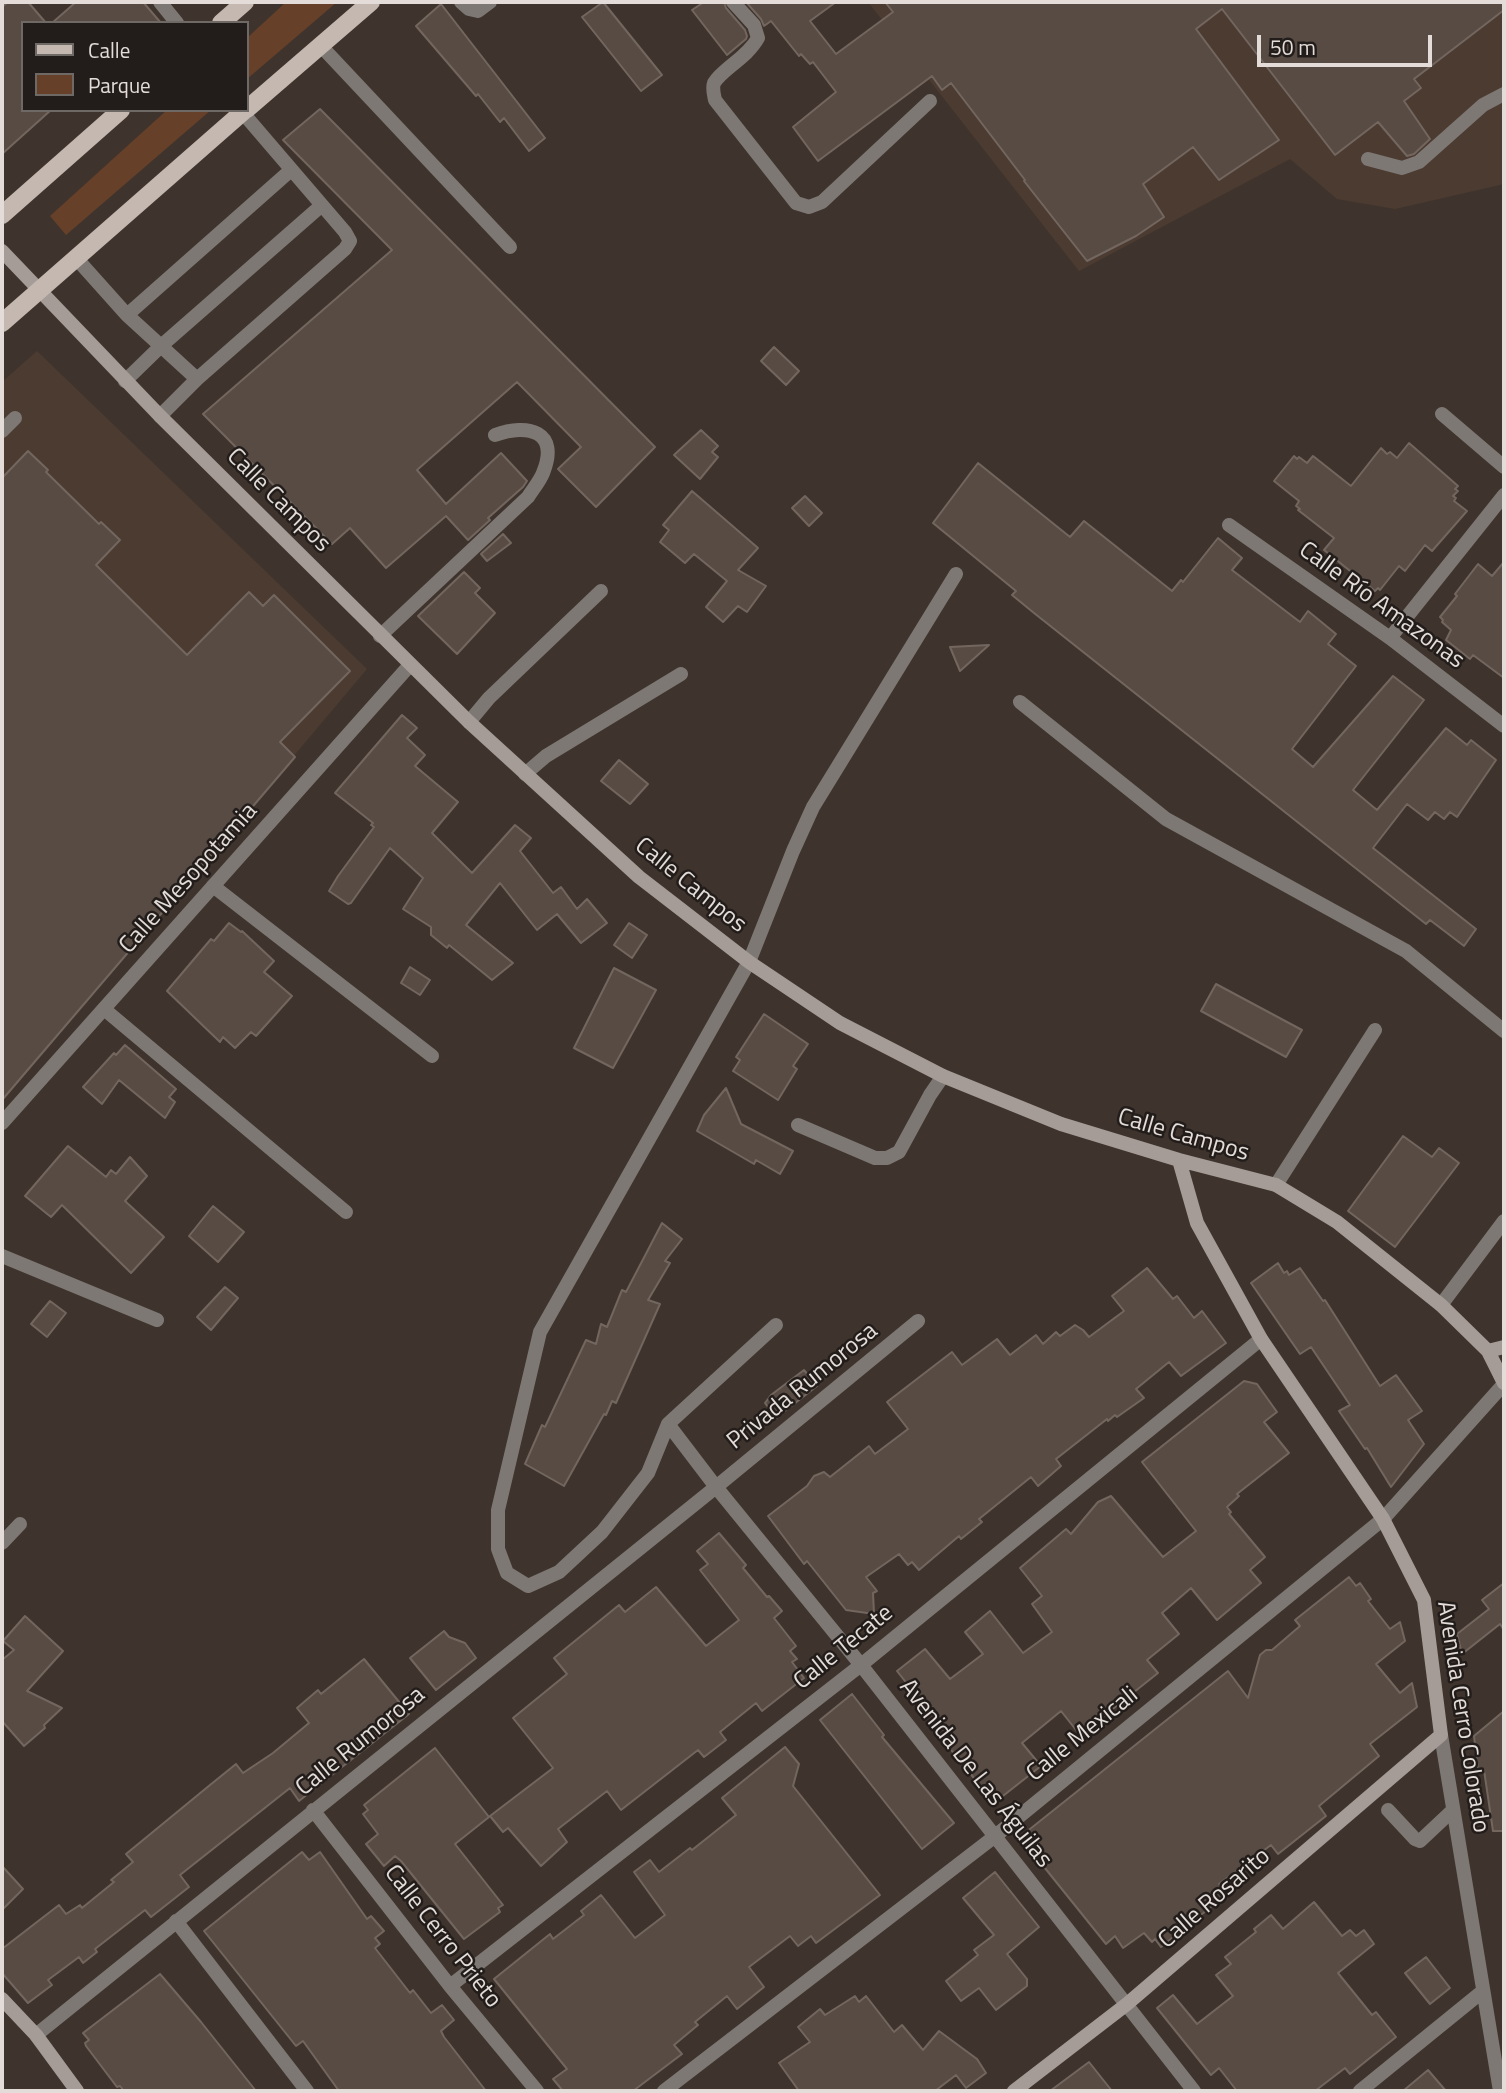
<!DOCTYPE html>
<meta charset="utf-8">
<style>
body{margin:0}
#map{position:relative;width:1506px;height:2093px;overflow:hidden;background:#3f342d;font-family:"Titillium Web",sans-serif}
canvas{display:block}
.frame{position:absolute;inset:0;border:4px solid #e3dcd8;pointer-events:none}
.legend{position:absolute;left:21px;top:21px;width:228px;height:91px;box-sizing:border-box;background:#221d1a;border:2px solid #6f6966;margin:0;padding:9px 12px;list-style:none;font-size:21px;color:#e3dcd8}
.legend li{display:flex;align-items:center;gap:14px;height:35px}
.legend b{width:35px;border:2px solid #6f6966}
.scale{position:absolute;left:1257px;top:35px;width:175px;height:32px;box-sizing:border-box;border:4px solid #e3dcd8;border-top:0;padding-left:9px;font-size:21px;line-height:24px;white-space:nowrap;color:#e3dcd8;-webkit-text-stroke:5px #221d1a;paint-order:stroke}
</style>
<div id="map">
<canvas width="1506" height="2093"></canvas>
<div class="frame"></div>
<ul class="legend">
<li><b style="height:9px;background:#c4b8b1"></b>Calle</li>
<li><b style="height:19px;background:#664029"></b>Parque</li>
</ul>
<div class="scale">50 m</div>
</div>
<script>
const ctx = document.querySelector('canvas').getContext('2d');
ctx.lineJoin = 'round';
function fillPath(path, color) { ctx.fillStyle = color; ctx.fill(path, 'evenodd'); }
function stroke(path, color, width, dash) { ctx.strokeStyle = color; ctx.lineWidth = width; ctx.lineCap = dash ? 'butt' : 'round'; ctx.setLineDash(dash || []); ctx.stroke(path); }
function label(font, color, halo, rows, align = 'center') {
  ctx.font = font + ' "Titillium Web",sans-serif'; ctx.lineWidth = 5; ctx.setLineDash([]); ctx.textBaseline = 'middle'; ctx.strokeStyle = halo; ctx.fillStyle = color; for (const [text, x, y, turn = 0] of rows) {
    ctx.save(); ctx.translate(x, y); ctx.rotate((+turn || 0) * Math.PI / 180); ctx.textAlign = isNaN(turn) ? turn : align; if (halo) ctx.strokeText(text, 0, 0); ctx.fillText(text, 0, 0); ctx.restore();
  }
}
fillPath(new Path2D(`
 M868,2h636v182l-109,25 -58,-10 -47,-40 -211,112z
 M37,351l330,318 -365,433v-720z`), '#4c3b31');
fillPath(new Path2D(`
 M286,2h51l-90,77v-41z
 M167,110h44l-145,125 -16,-19z`), '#664029');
const building = new Path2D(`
 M8,2h20l18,21h-23v87h28l-49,44v-147z
 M76,2h67l18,21h-109z
 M603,2l59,73 -21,16 -59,-74z
 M704,2h20l2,6 19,22 2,6 -1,3 -19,16 -35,-45z
 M746,2h90l-26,19 26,33 57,-42 -8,-10h619v8l-90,69 7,9 -17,13 26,38 -16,15 -7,2 -29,-34 -43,33 -113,-146 -26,20 83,111 -60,40 -26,-33 -50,37 21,33 -28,19 -49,25 -63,-80 1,-1 -74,-97 -9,7 -10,-14 -114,85 -25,-34 43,-35 -23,-30 -3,2 -9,-10 -2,2 -28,-35 -7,5 -3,-7z
 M441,4l104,134 -16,13 -25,-33 -4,4 -22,-28 -2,2 -60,-70z
 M320,109l335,338 -59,60 -38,-38 23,-22 -64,-65 -100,88 29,34 55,-51 26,28 -4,6 -35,31 2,2 -22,20 -22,-24 -60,52 -36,-40 -18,16 -129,-130 189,-164 -109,-110z
 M774,347l25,24 -13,14 -25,-24z
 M701,430l17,16 -6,6 6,5 -18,22 -26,-24z
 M1409,443l49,43 -3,3 3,2 -5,5 3,2 -2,3 13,10 -35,40 -7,-6 -20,26 -6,-5 -19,24 -2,-2 -3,3 -51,-41 10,-12 -36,-28 2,-1 -4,-3 3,-5 -25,-20 20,-25 3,3 2,-2 8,6 6,-7 38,30 30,-38 6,6 3,-2 7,6z
 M28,451l20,19 -2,2 53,52 2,-2 19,18 -24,25 91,90 62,-63 14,14 11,-11 76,76 -70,71 15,15 -293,343v-622z
 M978,463l92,74 14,-16 88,70 9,-11 2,2 35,-44 24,20 -10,12 68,52 8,-11 28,23 -8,10 28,22 -64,83 21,18 80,-91 31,24 -71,90 24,20 69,-82 21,17 4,-5 25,20 -39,57 -7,-5 -6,7 -9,-7 -7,8 -21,-16 -34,44 103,81 -12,17 -34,-26 -4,4 -392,-311 -22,-18 4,-4 -83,-68z
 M692,491l66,57 -20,22 28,16 -19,26 -9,-6 -15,16 -17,-15 21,-26 -33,-27 -9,9 -25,-21 9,-12 -6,-5z
 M805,496l17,17 -13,13 -17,-18z
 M503,534l8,9 -24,18 -6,-7z
 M1504,562v116l-31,-23 -3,4 -24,-19 5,-10 -9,-8 1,-2 -3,-3 17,-21 -2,-2 23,-30 14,12z
 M464,572l16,16 -5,5 20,20 -38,41 -39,-38z
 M989,645l-29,26 -10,-24z
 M402,715l15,13 -10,10 18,17 -10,11 43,36 -26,31 40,40 43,-48 16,13 -11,13 33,42 8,-6 16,22 10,-10 20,24 -26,20 -24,-29 -20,16 -37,-47 -34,42 47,38 -21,17 -43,-35 -2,3 -16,-13v-8l-28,-18 20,-31 -33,-30 -39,55 -3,1 -19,-13 9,-15 36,-49 -3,-2 2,-2 -38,-30z
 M619,760l29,24 -18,20 -29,-23z
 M229,923l12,9 1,-1 32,30 -10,11 28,24 -36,40 -5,-4 -16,16 -12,-11 -3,5 -53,-51 44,-52 3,2z
 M629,923l18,12 -15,23 -18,-13z
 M410,967l20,13 -10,15 -19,-12z
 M614,968l42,22 -43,78 -39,-20z
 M1216,984l86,46 -16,27 -85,-46z
 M764,1014l44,30 -15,22 4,3 -19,31 -45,-29 7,-11 -4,-3z
 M125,1045l51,44 -7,8 6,5 -10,16 -46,-38 -17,24 -19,-17 31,-34 2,2z
 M726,1088l15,36 52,27 -13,23 -24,-14 -2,4 -57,-33 7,-16z
 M1403,1136l29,21 7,-9 20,15 -64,84 -47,-36z
 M68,1146l38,31 5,-7 5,4 14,-17 17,19 -22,25 39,36 -33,36 -69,-68 -11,12 -26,-21z
 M213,1206l31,26 -26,30 -29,-26z
 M662,1223l20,16 -17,22 5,2 -22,37 12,4 -44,99 -4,-2 -6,14 -2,-1 -40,72 -39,-22 17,-39 3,2 41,-87 10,4 5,-20 6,3 15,-37 4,2z
 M1278,1263l6,10 3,-2 2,4 11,-7 23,33 2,-1 55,86 16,-11 26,36 -14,9 16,24 -33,43 -24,-39 -2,1 -26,-38 11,-6 -39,-58 -11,7 -49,-71z
 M1147,1268l26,31 4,-3 17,22 8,-7 24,32 -45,33 -12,-14 -33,27 8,9 -27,19 -2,-2 -7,6 -1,-2 -51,40 5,7 -23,20 -7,-9 -52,42 3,3 -21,17 -2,-3 -40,34 -7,-8 -4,3 -9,-11 -33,23 11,14 -4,2 1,21 -28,-4 -39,-49 -3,3 -36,-48 39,-30 7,-10 10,-4 6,5 39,-31 6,8 33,-25 -21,-27 65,-50 10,13 35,-26 13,16 26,-20 7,9 13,-12 4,4 15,-11 8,5 6,7 35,-26 -12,-15z
 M225,1287l13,11 -27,32 -14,-13z
 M50,1301l16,12 -19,24 -16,-13z
 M804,1370l13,16 -41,32 -11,-15 6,-8z
 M1244,1381l13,3 20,28 -13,10 25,31 -52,41 2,2 -12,11 4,5 -2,2 36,43 -15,13 11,13 -44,37 -26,-32 -29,25 17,21 -32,26 11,13 -78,62 -19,-24 -39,32 19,23 -47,37 -54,-67 5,-4 -48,-61 28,-22 25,30 33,-25 -18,-22 25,-21 33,42 29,-21 -20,-28 10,-8 -22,-28 46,-39 5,5 27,-32 13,-6 52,61 33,-26 -54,-69z
 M719,1533l27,32 -3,3 24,29 2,-1 13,15 -8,7 22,28 -6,5 7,8 -5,3 12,16 -42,33 -6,-8 -36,29 6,8 -22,17 -6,-7 -77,60 -14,-19 -49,38 9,13 -26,24 -33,-38 -5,4 -13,-16 63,-48 -40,-50 54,-44 -13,-16 65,-53 6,7 31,-25 50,59 33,-26 -39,-50 8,-6 -11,-13z
 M1349,1577l7,9 4,-3 11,16 -3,2 22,28 10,-7 5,19 -29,23 24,29 12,-10 5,24 -47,37 9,12 -60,50 7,10 -48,38 -7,-9 -52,39 8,10 -66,53 -6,-8 -3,3 -8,-9 -21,15 -8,-12 -9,8 -86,-107 208,-166 20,27 12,-43 6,-5h6l28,-24 -5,-6z
 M1504,1583v47l-4,-6 -38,30 -5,-20 32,-25 -7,-9z
 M25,1616l38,35 -36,40 35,17 -18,17 1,3 -21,18 -22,-25v-61l12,-10 -11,-9z
 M444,1631l5,6 16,6 11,15 -40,32 -26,-32z
 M364,1659l45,55 -110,87 -9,-13 -110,87 9,12 -38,30 -6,-7 -50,39 2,3 -14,11 -4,-6 -31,23 4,5 -24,18 -26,-30v-24l57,-44 7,9 14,-9 2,3 32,-26 -3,-2 22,-18 -7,-8 84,-69 26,-21 7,9 30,-20 36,-30 -12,-15 21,-18 3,4z
 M852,1694l32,41 -2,2 72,86 -32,26 -102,-129z
 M1504,1711v120h-11l-9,-61 -6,1 -4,-35z
 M785,1747l14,17 -6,22 87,109 -64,48 -5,-7 -13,10 -8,-10 -41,31 15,20 -27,22 -10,-13 -32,26 3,3 -24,20 8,9 -49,37h-70l-10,-12 14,-10 -73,-90 56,-45 3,5 31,-24 -3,-4 20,-16 34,43 30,-23 -31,-43 16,-12 9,12 31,-24 2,2 44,-35 -14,-17z
 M435,1748l54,69 -34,27 48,61 -5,3 2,4 -36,27 -63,-78 -6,-5 -11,10 -18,-22 12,-10 -15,-20 5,-4 -4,-5z
 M302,1852l7,8 11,-8 47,67 4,-3 13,15 -9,7 5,6 -5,4 35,45 3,-3 18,23 11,-8 12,15 -13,11 3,6 42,54h-147l-36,-50 -7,5 -92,-115z
 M2,1866l21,23 -21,21z
 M995,1872l44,55 -32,27 20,25v7l-31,24 -17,-22 -18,13 -15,-20 32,-26 -4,-5 20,-15 -31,-37z
 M1314,1902l28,34 8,-6 6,6 8,-6 10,14 -36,29 34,42 4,-3 20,25 -46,37 -5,-6 -30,23h-78l-18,-23 -8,7 -54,-67 16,-13 24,29 36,-28 -17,-21 15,-11 -6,-7 31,-25 -2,-3 17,-14 12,14z
 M1426,1957l24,31 -20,16 -25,-31z
 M160,1974l41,48 55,69h-132l-4,-5 -3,1 -31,-41 -1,-3 4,-3 -6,-7z
 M855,1996l4,6 7,-6 28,36 8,-7 21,25 16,-19 38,28 9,14 -20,15 -10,-13 -21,16h-136l-20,-28 31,-21 -12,-15 22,-18 5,6z
 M1089,2062l23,29h-62z
 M1428,2070l18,21h-43z`);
fillPath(building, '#574b44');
stroke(building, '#72665f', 2);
stroke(new Path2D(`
 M160,2l17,21
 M461,2l8,7 9,2 12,-9
 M733,2l21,23 4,13c-11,20 -36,31 -44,45 -2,5 0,12 1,17l81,103 13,4 13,-5 108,-101
 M321,46l189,201
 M1368,159l34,9 17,-6 64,-57 21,-11
 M76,258l51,57 70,64
 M127,315l164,-145
 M125,381l36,-35 161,-141
 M160,416l37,-37 148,-130 5,-8 -5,-9 -102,-119
 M2,431l13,-13
 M380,636l148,-139c5,-8 12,-16 15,-24 17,-42 -15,-50 -48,-38
 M469,722l20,-24 112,-107
 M525,774l21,-18 135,-82
 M213,886l219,170
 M104,1009l242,203
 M798,1125l77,33h12l12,-6 31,-57 13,-19
 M1276,1185l99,-155
 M2,1256l155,64
 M776,1325l-108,99 -20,49 -46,59 -43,40 -31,14 -21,-13 -9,-24v-39l42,-178 209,-370 44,-111 20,-44 143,-233
 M668,1424l48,63
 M2,1543l18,-19
 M1388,1810l27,29 5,2 33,-31`), '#7e7874', 14);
stroke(new Path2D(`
 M1442,414l62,53
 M1229,525l161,113 114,88
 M1390,638l114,-143
 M1020,702l146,117 240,132 98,80
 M2,1123l408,-458
 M1441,1305l63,-84
 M716,1487l145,178 333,426
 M1441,1735l59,356
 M313,1810l137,176 87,105
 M176,1921l131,170
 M450,1986l411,-321 400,-326
 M36,2035l680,-548 202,-166
 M664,2091l330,-254 389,-318 121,-135
 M1360,2091l123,-100`), '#7e7874', 14);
stroke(new Path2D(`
 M2,251l158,165 309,306 170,155 110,85 91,61 103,53 118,48 118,36 97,25 61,37 104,83 47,46 16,32
 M1488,1351l16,-4
 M2,1999l34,36 41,56
 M1014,2091l113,-87 314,-269 -17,-135 -41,-81 -122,-180 -64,-116 -18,-63`), '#a59c97', 14);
stroke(new Path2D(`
 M221,23l24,-21
 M247,109l124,-107
 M2,215l119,-105
 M2,323l243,-213`), '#c4b8b1', 18);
label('24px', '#e3dcd8', '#221d1a', [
 ["Calle Campos",278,501,45],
 ["Calle Río Amazonas",1381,606,36],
 ["Calle Mesopotamia",189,879,-48],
 ["Calle Campos",690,886,39],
 ["Calle Campos",1183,1136,16],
 ["Privada Rumorosa",803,1387,-39],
 ["Calle Tecate",844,1648,-39],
 ["Avenida Cerro Colorado",1462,1717,81],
 ["Calle Mexicali",1083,1735,-39],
 ["Calle Rumorosa",361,1742,-39],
 ["Avenida De Las Águilas",975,1774,52],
 ["Calle Rosarito",1215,1899,-41],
 ["Calle Cerro Prieto",442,1937,52]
]);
</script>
